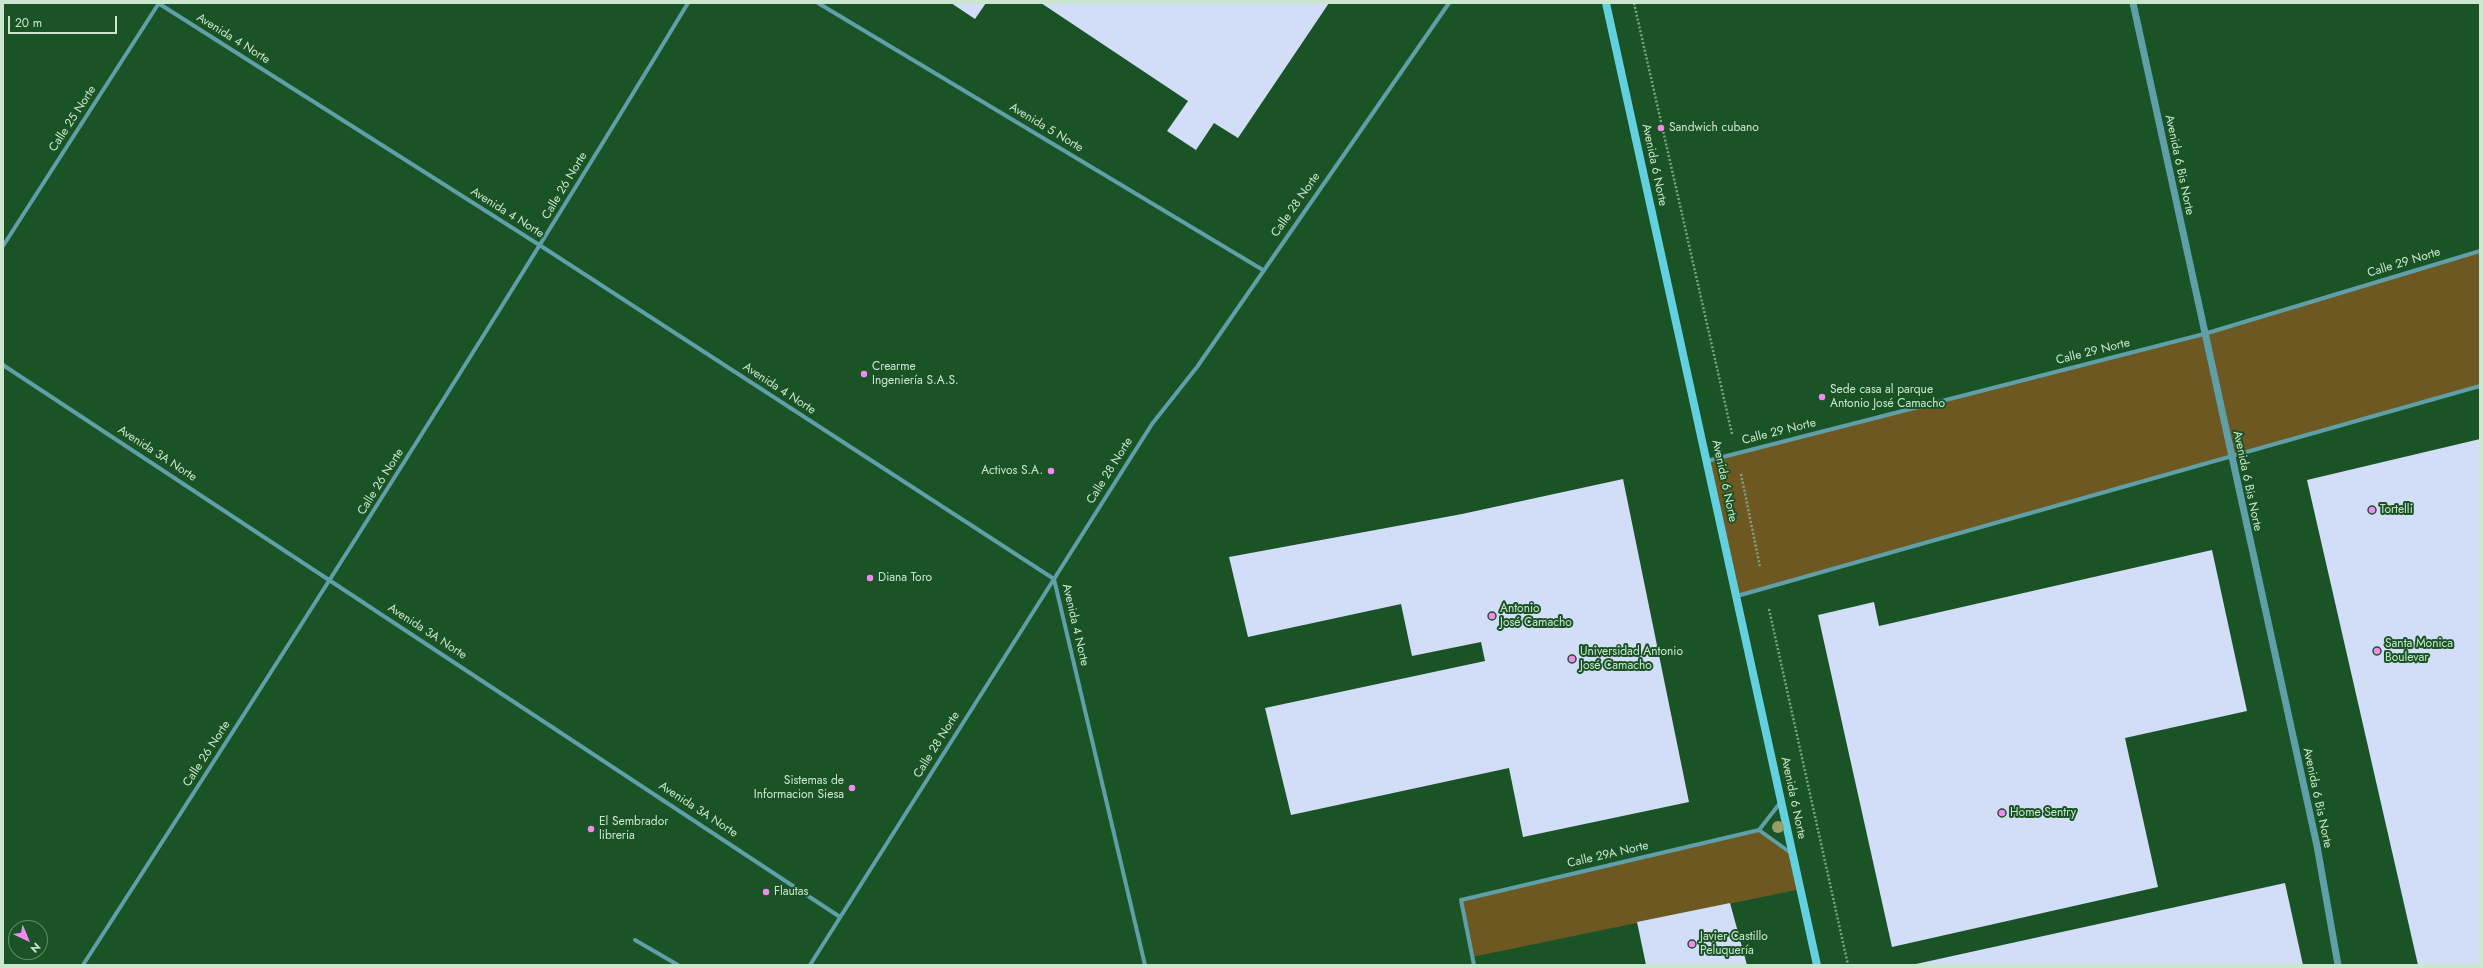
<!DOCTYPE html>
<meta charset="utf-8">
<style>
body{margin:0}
#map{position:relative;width:2483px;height:968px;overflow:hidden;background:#1a5326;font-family:Jost,sans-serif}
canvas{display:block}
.frame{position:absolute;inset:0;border:4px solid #cae7cd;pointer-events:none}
.north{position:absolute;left:8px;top:920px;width:40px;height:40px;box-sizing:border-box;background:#1a5326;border:1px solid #608e69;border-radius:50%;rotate:136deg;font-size:11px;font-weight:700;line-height:16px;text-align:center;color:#cae7cd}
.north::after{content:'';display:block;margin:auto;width:14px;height:18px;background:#f38af2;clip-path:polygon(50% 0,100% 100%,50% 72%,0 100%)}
.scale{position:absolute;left:8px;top:16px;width:109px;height:18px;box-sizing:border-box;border:2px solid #cae7cd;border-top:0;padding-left:5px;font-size:12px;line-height:14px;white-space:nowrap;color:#cae7cd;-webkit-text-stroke:3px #1a5326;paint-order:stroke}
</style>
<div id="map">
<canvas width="2483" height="968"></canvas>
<div class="frame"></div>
<div class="north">N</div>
<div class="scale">20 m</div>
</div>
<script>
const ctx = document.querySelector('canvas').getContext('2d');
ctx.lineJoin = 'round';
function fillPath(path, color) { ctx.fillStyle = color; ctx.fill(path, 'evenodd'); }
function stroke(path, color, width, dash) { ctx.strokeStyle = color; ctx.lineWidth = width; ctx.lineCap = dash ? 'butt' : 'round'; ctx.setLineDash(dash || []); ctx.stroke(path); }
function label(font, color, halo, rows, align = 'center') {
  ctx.font = font + ' Jost,sans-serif'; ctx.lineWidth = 4; ctx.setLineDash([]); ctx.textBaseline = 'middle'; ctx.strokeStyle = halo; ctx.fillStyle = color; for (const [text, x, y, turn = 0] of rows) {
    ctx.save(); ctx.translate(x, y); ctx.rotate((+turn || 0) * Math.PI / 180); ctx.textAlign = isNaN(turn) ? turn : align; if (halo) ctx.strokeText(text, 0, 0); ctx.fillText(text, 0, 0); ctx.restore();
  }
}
fillPath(new Path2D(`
 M2480,251v135l-743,210 -30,-135 497,-127z
 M1759,830l34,24 8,35 -329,68 -11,-57z`), '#6d5822');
fillPath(new Path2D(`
 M951,3h35l-11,16z
 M1041,3h288l-91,135 -24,-15 -18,27 -29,-19 21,-30z
 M2480,439v526h-62l-111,-485z
 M1623,479l66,323 -166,35 -14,-69 -218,47 -26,-107 220,-47 -4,-19 -69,14 -11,-52 -153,33 -19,-80 233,-43z
 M2212,550l35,161 -122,27 33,149 -266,60 -74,-332 56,-13 5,24z
 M2285,883l18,82h-387v-1z
 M1730,903l17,62h-101l-9,-43z`), '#d2ddf7');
stroke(new Path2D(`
 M1634,3l98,431
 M1741,474l19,93
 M1769,609l79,356`), '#7ba482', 2.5, [2, 2]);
stroke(new Path2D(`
 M158,3l383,243 513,333 91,386
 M818,3l445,267
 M3,246l156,-243
 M3,365l837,552
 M1707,461l497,-127 276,-83
 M1737,596l743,-210
 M1759,830l32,23
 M635,940l43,25
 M83,965c205,-318 409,-638 605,-962
 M810,965l342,-541 45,-57 252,-364
 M1474,965l-13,-65 298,-70 21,-27`), '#5f9fa8', 4);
stroke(new Path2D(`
 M2133,3l184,843 21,119`), '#5f9fa8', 7);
stroke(new Path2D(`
 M1606,3l211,962`), '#63d0df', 8);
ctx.fillStyle = '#969f64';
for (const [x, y] of [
 [1778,827]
]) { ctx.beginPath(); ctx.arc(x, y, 6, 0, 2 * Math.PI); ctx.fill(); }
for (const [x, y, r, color] of [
 [1661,128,4,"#f38af2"],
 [864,374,4,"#f38af2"],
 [1822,397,4,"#f38af2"],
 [1051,471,4,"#f38af2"],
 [2372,510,4,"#f38af2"],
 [870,578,4,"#f38af2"],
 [1492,616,4,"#f38af2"],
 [2377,651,4,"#f38af2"],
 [1572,659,4,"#f38af2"],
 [852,788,4,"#f38af2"],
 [2002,813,4,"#f38af2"],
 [591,829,4,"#f38af2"],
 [766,892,4,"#f38af2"],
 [1692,944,4,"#f38af2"]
]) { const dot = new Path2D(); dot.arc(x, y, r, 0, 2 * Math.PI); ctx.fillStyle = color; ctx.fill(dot); stroke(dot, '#1a5326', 1.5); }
label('12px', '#cae7cd', '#1a5326', [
 ["Avenida 4 Norte",233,39,32],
 ["Calle 25 Norte",73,119,-57],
 ["Avenida 5 Norte",1046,128,31],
 ["Avenida 6 Norte",1654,165,78],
 ["Avenida 6 Bis Norte",2179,165,78],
 ["Calle 26 Norte",565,186,-59],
 ["Calle 28 Norte",1296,205,-55],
 ["Avenida 4 Norte",507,213,32],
 ["Calle 29 Norte",2404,263,-17],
 ["Calle 29 Norte",2093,352,-14],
 ["Avenida 4 Norte",779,389,33],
 ["Calle 29 Norte",1779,432,-14],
 ["Avenida 3A Norte",157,454,33],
 ["Calle 28 Norte",1110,471,-58],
 ["Avenida 6 Norte",1724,481,78],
 ["Avenida 6 Bis Norte",2247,481,78],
 ["Calle 26 Norte",381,482,-58],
 ["Avenida 4 Norte",1075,625,77],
 ["Avenida 3A Norte",427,632,33],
 ["Calle 28 Norte",937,745,-58],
 ["Calle 26 Norte",207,754,-57],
 ["Avenida 6 Norte",1793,798,78],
 ["Avenida 6 Bis Norte",2317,798,78],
 ["Avenida 3A Norte",698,810,33],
 ["Calle 29A Norte",1608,855,-13]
]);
label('12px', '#cae7cd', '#1a5326', [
 ["Sandwich cubano",1669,128],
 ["Crearme",872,367],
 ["Ingeniería S.A.S.",872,381],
 ["Sede casa al parque",1830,390],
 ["Antonio José Camacho",1830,404],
 ["Activos S.A.",1043,471,"right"],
 ["Tortelli",2380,510],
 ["Diana Toro",878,578],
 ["Antonio",1500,609],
 ["José Camacho",1500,623],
 ["Santa Monica",2385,644],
 ["Boulevar",2385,658],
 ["Universidad Antonio",1580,652],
 ["José Camacho",1580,666],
 ["Sistemas de",844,781,"right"],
 ["Informacion Siesa",844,795,"right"],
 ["Home Sentry",2010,813],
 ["El Sembrador",599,822],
 ["libreria",599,836],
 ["Flautas",774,892],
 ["Javier Castillo",1700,937],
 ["Peluquería",1700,951]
], 'left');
</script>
